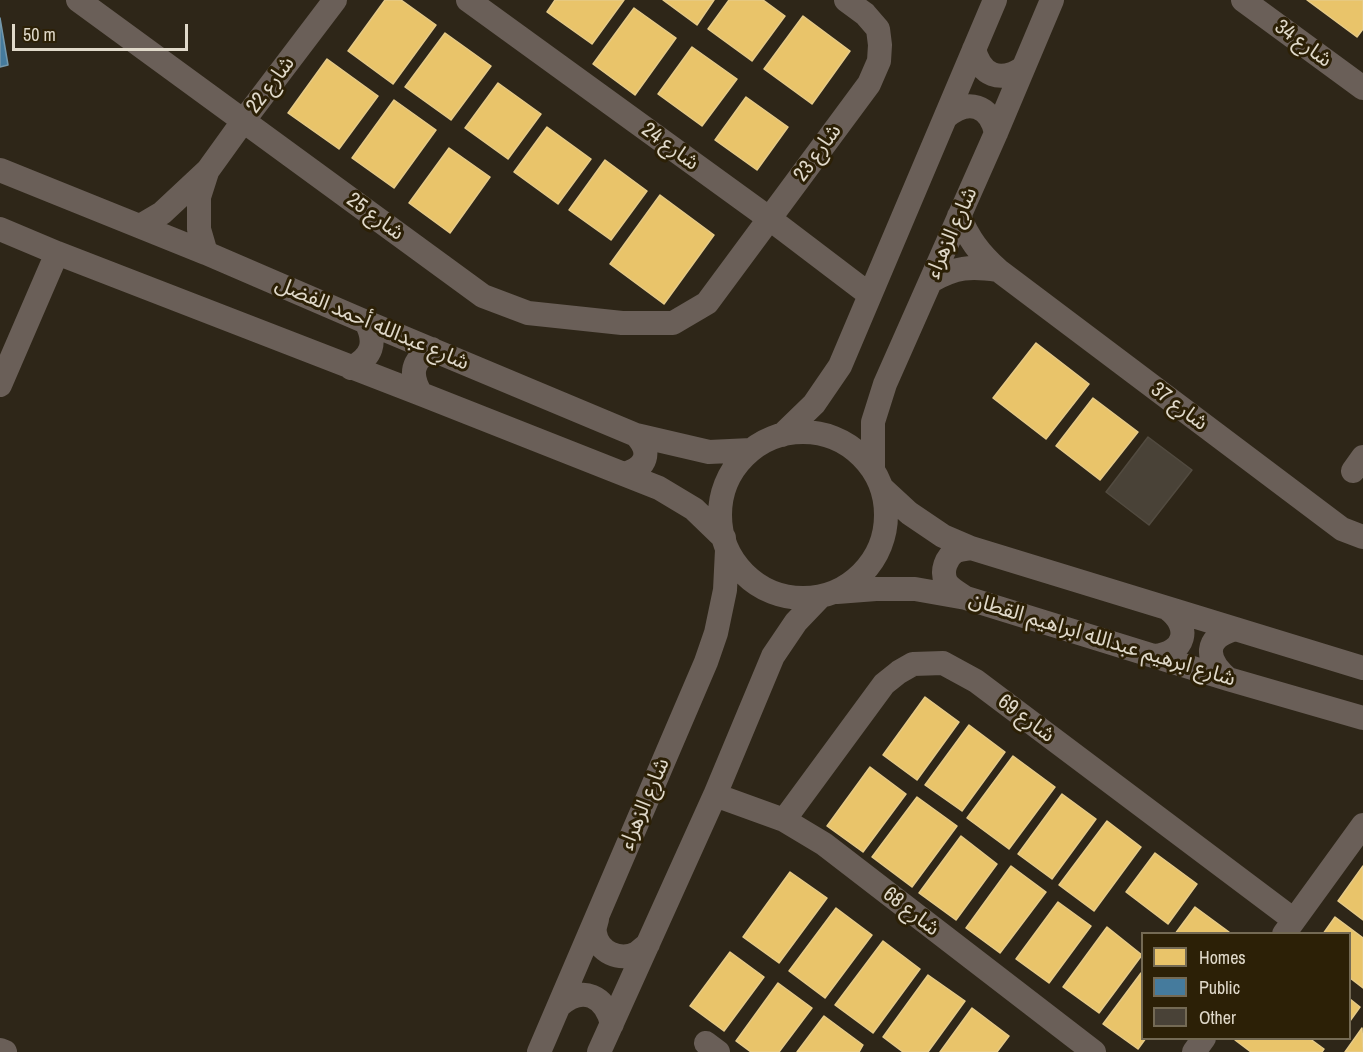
<!DOCTYPE html>
<meta charset="utf-8">
<style>
body{margin:0}
#map{position:relative;width:1363px;height:1052px;overflow:hidden;background:#2e2618;font-family:"Archivo Narrow",sans-serif}
canvas{display:block}
.legend{position:absolute;left:1141px;top:932px;width:210px;height:108px;box-sizing:border-box;background:#2c2006;border:2px solid #746a54;margin:0;padding:8px 10px;list-style:none;font-size:18px;color:#e0d9ca}
.legend li{display:flex;align-items:center;gap:12px;height:30px}
.legend b{width:30px;border:2px solid #746a54}
.scale{position:absolute;left:12px;top:24px;width:176px;height:27px;box-sizing:border-box;border:3px solid #e0d9ca;border-top:0;padding-left:8px;font-size:18px;line-height:21px;white-space:nowrap;color:#e0d9ca;-webkit-text-stroke:4px #2c2006;paint-order:stroke}
</style>
<div id="map">
<canvas width="1363" height="1052"></canvas>
<ul class="legend">
<li><b style="height:16px;background:#e9c46a"></b>Homes</li>
<li><b style="height:16px;background:#457b9d"></b>Public</li>
<li><b style="height:16px;background:#494237"></b>Other</li>
</ul>
<div class="scale">50 m</div>
</div>
<script>
const ctx = document.querySelector('canvas').getContext('2d');
ctx.lineJoin = 'round';
function fillPath(path, color) { ctx.fillStyle = color; ctx.fill(path, 'evenodd'); }
function stroke(path, color, width, dash) { ctx.strokeStyle = color; ctx.lineWidth = width; ctx.lineCap = dash ? 'butt' : 'round'; ctx.setLineDash(dash || []); ctx.stroke(path); }
function label(font, color, halo, rows, align = 'center') {
  ctx.font = font + ' "Archivo Narrow","Noto Sans Arabic",sans-serif'; ctx.lineWidth = 6; ctx.setLineDash([]); ctx.textBaseline = 'middle'; ctx.strokeStyle = halo; ctx.fillStyle = color; for (const [text, x, y, turn = 0] of rows) {
    ctx.save(); ctx.translate(x, y); ctx.rotate((+turn || 0) * Math.PI / 180); ctx.textAlign = isNaN(turn) ? turn : align; if (halo) ctx.strokeText(text, 0, 0); ctx.fillText(text, 0, 0); ctx.restore();
  }
}
const homes = new Path2D(`
 M385,0h16l35,25 -43,59 -45,-33z
 M555,0h69l-32,44 -45,-32z
 M663,0h51l-17,25z
 M729,0h34l22,16 -33,45 -44,-32z
 M1307,0h56v29l-6,8z
 M634,8l42,30 -41,57 -42,-31z
 M803,16l47,35 -38,53 -48,-35z
 M445,33l46,33 -40,54 -46,-33z
 M692,47l45,32 -35,47 -44,-32z
 M327,59l51,37 -39,53 -51,-36z
 M498,83l43,31 -33,45 -43,-31z
 M746,97l42,30 -31,43 -42,-30z
 M394,100l42,30 -42,58 -42,-30z
 M547,127l44,32 -33,45 -44,-32z
 M449,148l41,29 -40,56 -41,-30z
 M605,160l42,31 -36,49 -42,-30z
 M660,195l54,40 -50,69 -54,-40z
 M1036,343l53,41 -43,55 -53,-41z
 M1093,398l45,34 -38,48 -44,-34z
 M925,697l34,25 -42,58 -34,-25z
 M969,725l36,27 -43,59 -37,-26z
 M1013,756l42,31 -46,62 -42,-31z
 M870,767l36,27 -43,58 -36,-26z
 M1062,794l34,25 -44,60 -34,-25z
 M917,797l40,29 -45,61 -40,-30z
 M1107,821l34,26 -47,64 -35,-26z
 M961,836l36,28 -41,56 -37,-27z
 M1155,853l42,31 -29,40 -42,-32z
 M1011,866l35,26 -46,61 -34,-25z
 M1363,866v54l-25,-19z
 M790,872l37,26 -48,65 -36,-26z
 M1058,902l33,24 -42,57 -33,-24z
 M1195,907l34,25 -1,2h-53z
 M836,908l36,27 -47,63 -36,-27z
 M1335,917l28,21v50l-13,-10v-44h-27z
 M1107,927l35,28 -43,58 -36,-26z
 M883,941l37,28 -47,64 -38,-28z
 M730,952l34,25 -40,54 -34,-25z
 M1141,973l1,1v64h4l-8,11 -35,-25z
 M928,975l37,26 -37,51h-25l-20,-15z
 M778,983l34,25 -33,44h-28l-15,-11z
 M1350,999l10,8 -10,14z
 M972,1008l37,28 -12,16h-57z
 M824,1016l39,29 -4,7h-62z
 M1362,1028l1,24h-18z
 M1236,1038h73l15,11 -2,3h-71l-16,-12z`);
fillPath(homes, '#e9c46a');
stroke(homes, '#e6ca87', 1.5);
const public = new Path2D(`
 M0,18l8,47 -8,2z`);
fillPath(public, '#457b9d');
stroke(public, '#7497aa', 1.5);
const building = new Path2D(`
 M1148,437l44,33 -43,55 -43,-33z`);
fillPath(building, '#494237');
stroke(building, '#524b40', 1.5);
stroke(new Path2D(`
 M78,0l405,296 45,17 94,10h51l34,-20 162,-219 10,-23 1,-16 -2,-16 -13,-15 -19,-14
 M468,0l302,219 100,76
 M1243,0l120,88
 M974,49c7,27 26,34 49,19
 M946,117c22,-19 44,-12 50,16
 M0,170l206,83 160,69 270,113 73,17 42,-2
 M959,216c10,23 20,37 39,54l344,259 21,8
 M140,226l22,-13 46,-43 36,-50 91,-120
 M0,229l57,24 364,141 238,94 35,21 30,29
 M206,253l-7,-24v-32l8,-25
 M931,281c25,-14 39,-15 67,-11
 M351,368c21,-11 26,-25 15,-46
 M0,385l57,-132
 M421,394c-12,-20 -9,-34 11,-45
 M720 515a83 83 0 1 1 166 0a83 83 0 1 1-166 0Z
 M782,435l32,-31 26,-38 155,-366
 M873,470v-48l12,-38 111,-251 56,-133
 M1353,471l10,-14
 M624,474c23,-6 28,-22 12,-39
 M883,489l26,24 34,23 28,12 392,120
 M837,592l39,-3h39l51,9 262,81 135,39
 M966,598c-6,-4 -16,-9 -20,-16 -5,-11 0,-25 10,-31 5,-2 10,-2 15,-3
 M1155,656c30,-3 37,-29 13,-47
 M1228,679c-23,-20 -25,-41 8,-50
 M715,795l69,25 40,24 270,208
 M784,820l100,-136 15,-12 14,-8 30,-1 33,18 318,239
 M597,919c-1,4 -3,10 -2,14 3,19 25,29 42,20 3,-2 7,-6 11,-9
 M1284,934l79,-109
 M560,1005c23,-20 45,-9 52,19
 M706,1043l12,9
 M0,1050l5,2
 M539,1052l167,-390 10,-29 9,-43 2,-40
 M599,1052l116,-257 58,-139 23,-34 22,-23
 M1194,1052l10,-14`), '#6a5f58', 24);
label('21px', '#e0d9ca', '#2c2006', [
 ["شارع 34",1303,44,36],
 ["شارع 22",271,85,-53],
 ["شارع 24",670,147,36],
 ["شارع 23",818,153,-54],
 ["شارع 25",375,217,36],
 ["شارع الزهراء",952,233,-66],
 ["شارع عبدالله أحمد الفضل",372,324,23],
 ["شارع 37",1179,407,37],
 ["شارع ابرهيم عبدالله ابراهيم القطان",1102,640,17],
 ["شارع 69",1026,719,37],
 ["شارع الزهراء",645,804,-67],
 ["شارع 68",911,912,38]
]);
</script>
